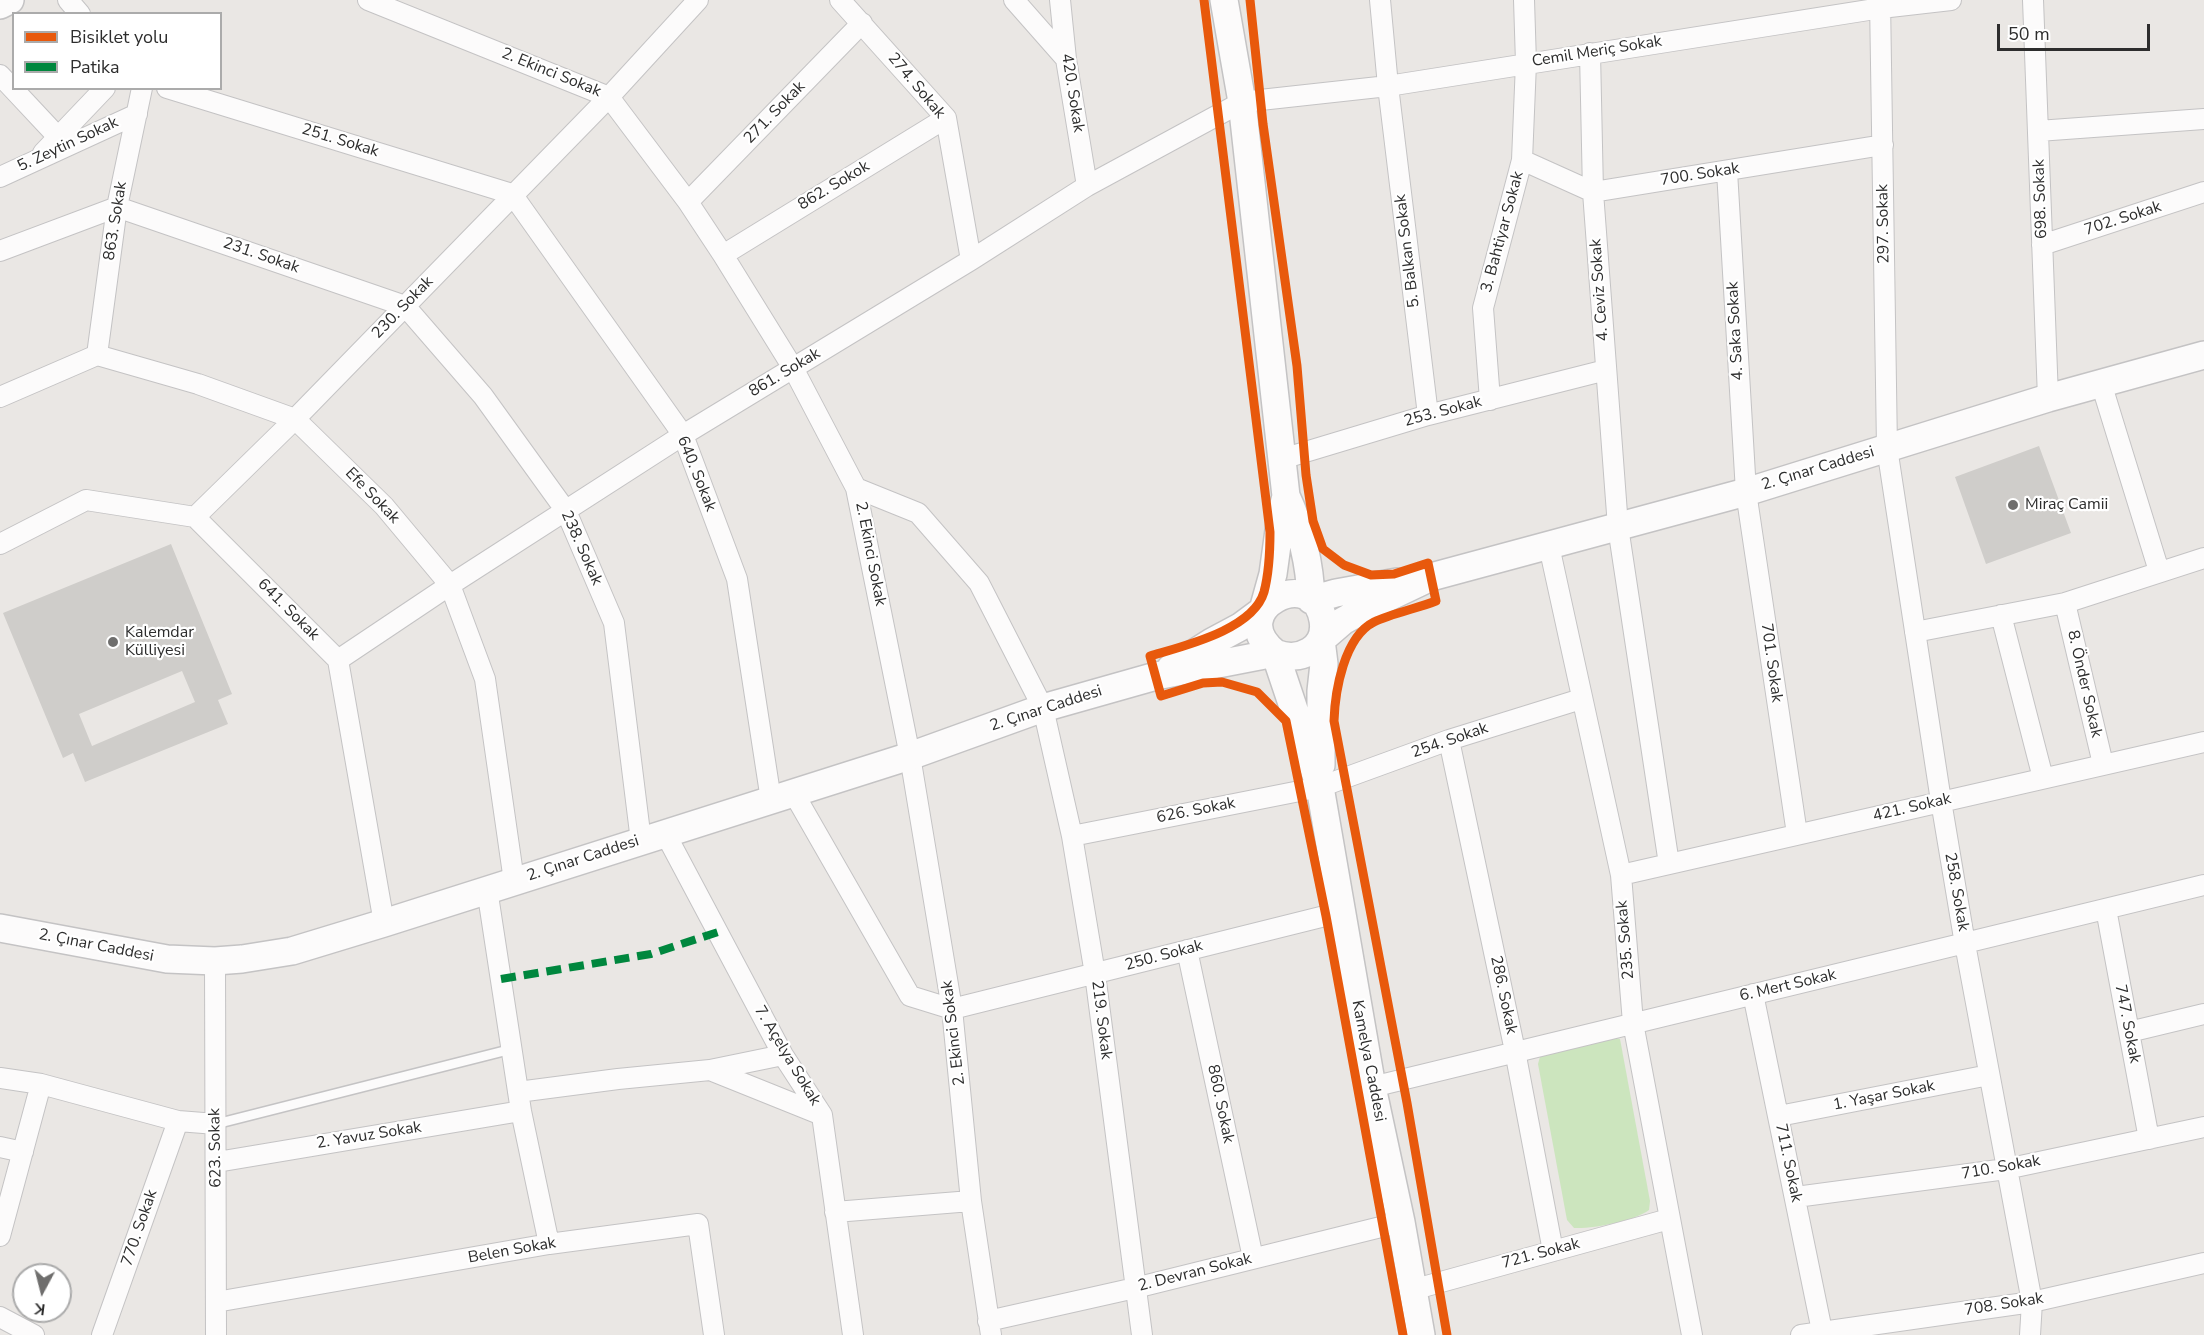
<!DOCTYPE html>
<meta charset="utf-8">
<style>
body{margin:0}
#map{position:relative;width:2204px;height:1335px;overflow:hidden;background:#eae7e4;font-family:"Nunito Sans",sans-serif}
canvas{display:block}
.legend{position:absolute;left:12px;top:12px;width:210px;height:78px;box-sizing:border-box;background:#fff;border:2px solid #ababab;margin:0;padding:8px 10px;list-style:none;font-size:18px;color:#2d2d2d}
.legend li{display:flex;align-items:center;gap:12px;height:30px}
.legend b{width:30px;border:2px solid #ababab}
.north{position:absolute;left:12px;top:1263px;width:60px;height:60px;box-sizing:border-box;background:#fff;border:2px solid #ababab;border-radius:50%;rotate:187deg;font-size:16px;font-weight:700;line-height:24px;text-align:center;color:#2d2d2d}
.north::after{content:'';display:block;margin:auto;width:21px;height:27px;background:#6f6e6d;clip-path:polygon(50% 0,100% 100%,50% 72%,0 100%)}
.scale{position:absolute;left:1997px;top:24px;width:153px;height:27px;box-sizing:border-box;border:3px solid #2d2d2d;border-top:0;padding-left:8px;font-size:18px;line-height:21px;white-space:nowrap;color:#2d2d2d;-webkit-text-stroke:4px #fff;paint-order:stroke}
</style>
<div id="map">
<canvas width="2204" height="1335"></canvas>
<ul class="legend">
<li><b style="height:8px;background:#e8590c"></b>Bisiklet yolu</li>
<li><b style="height:8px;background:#00873e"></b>Patika</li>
</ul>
<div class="north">K</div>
<div class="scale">50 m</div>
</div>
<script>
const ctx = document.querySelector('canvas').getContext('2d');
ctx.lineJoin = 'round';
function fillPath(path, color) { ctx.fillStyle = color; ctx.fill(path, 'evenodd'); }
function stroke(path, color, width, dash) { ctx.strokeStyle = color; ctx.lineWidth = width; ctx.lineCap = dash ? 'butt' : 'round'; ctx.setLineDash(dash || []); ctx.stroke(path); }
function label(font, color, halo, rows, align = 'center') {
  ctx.font = font + ' "Nunito Sans",sans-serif'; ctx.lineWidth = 4.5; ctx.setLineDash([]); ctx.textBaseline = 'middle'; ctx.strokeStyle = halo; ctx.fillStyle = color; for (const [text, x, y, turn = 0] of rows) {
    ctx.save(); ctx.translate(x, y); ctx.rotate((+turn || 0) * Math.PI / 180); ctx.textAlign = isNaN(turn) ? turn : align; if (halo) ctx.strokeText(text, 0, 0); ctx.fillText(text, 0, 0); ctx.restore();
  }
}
fillPath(new Path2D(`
 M1608,1036l12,3 30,162 -1,9c-15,11 -56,19 -75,18l-7,-8 -29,-156 3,-11z`), '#cce5be');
fillPath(new Path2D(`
 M2039,446l32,87 -85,31 -31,-87z
 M171,544l61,150 -14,6 10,24 -143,58 -12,-29 -10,5 -60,-145zM182,671l13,31 -103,44 -13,-32z`), '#cfcdca');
const lane = new Path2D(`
 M216,1124l296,-75`);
const street = new Path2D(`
 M68,0l12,14
 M368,0l241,97 79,105 35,53 70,113 63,120 54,268 42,253 19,192 20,134
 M840,0l106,118 25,142
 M1014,0l52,59
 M1060,0l6,59 21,127
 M1380,0l8,86 40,329
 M1880,0l7,448 54,353 24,143 67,358 -2,33
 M2033,0l15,398
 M1590,53l3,139 25,335 51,337
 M0,75l58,62
 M167,88l345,106 171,241 54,144 34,221
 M2038,131l166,-12
 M43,153l62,-65
 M1522,160l71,32 290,-47
 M1727,171l19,321 51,342
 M0,177l137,-63
 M688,202l174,-179
 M2042,245l162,-53
 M0,251l117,-44 288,99 78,90 83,115 48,112 27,218
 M723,255l223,-137
 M97,355l20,-148 25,-119
 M2101,383l58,188
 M0,397l97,-42 101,29 97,35 89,87 66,79 35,94 29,202
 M1490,400l-7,-92 39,-148 4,-97 -2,-63
 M1282,459l146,-44 178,-45
 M856,488l62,25 61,70 64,125 29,128 23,138 47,361
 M195,517l100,-98 314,-322 89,-97
 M0,544l86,-44 109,17 143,143 46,263
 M1549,546l72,329 12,148 59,312
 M2065,603l38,161
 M2001,615l42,163
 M1915,632l150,-29 139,-45
 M338,660l112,-75 233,-150 288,-175 116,-74 155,-84 146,-16 493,-78 70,-8
 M1449,740l66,311 38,200
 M793,792l117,204 42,13 389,-97
 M665,833l118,222 39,60 31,220
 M1072,836l248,-49 129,-47 132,-41
 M1621,875l583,-133
 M487,889l34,222 28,133
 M2106,909l43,230
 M1187,950l66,308
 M215,961l1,374
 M1753,994l69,337
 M2129,1032l75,-18
 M710,1070l73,-15
 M0,1078l41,6 137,37 38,3
 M1372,1087l832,-202
 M518,1092l100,-13 92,-9 112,45
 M1779,1116l210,-41
 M0,1147l23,5
 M217,1162l304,-51
 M1796,1197l210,-28 198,-42
 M835,1212l136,-11
 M0,1236l41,-152
 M1412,1290l257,-71
 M216,1302l333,-58 149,-20 16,111
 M0,1317l34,18
 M988,1321l147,-33 266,-66
 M102,1335l76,-214
 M1801,1335l231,-33 172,-39`);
const secondary = new Path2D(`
 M1224,0l18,102 44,394c16,34 24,66 25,104l25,-7 61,-11
 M0,5l10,-5
 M1171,668l41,-26 28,-15 23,-17 10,-36 8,-58 5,-20
 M1321,765v-74l3,-27 -3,-24 22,-19 27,-15 61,-29 315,-85 302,-94 156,-43
 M0,928l167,31 48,2 27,-2 50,-8 92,-28 526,-167 133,-48 113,-32 119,-23c24,10 53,-4 48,-33 -9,-57 -101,-10 -48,33l45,134 52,300 29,135 20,113`);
stroke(lane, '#c4c3c4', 12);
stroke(street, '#c4c3c4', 22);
stroke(secondary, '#c4c3c4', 30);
stroke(lane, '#fcfbfb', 9);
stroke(street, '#fcfbfb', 20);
stroke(secondary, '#fcfbfb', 27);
stroke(new Path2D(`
 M501,979l150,-25 67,-22`), '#00873e', 8, [15, 8]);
stroke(new Path2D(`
 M1204,0l66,532c0,20 -1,41 -6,60 -11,38 -81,54 -114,64l11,40 42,-13 19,-1 35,10 29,29 40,195 77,419
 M1250,0l13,124 34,242 9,109 7,46 10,28 21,16 27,10 23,-1 34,-11 8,38c-18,7 -46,13 -62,21 -30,15 -39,69 -40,99l73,382 40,232`), '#e8590c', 9);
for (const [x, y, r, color] of [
 [2013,505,6,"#6f6e6d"],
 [113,642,6,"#6f6e6d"]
]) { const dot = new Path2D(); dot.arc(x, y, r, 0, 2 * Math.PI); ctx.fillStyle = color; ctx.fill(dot); stroke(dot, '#fff', 2); }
label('16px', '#2d2d2d', '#fff', [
 ["Cemil Meriç Sokak",1597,52,-9],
 ["2. Ekinci Sokak",551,73,22],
 ["274. Sokak",916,86,50],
 ["420. Sokak",1072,93,81],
 ["271. Sokak",775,113,-46],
 ["251. Sokak",340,141,17],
 ["5. Zeytin Sokak",68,145,-25],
 ["700. Sokak",1700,175,-9],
 ["862. Sokok",834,186,-31],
 ["698. Sokak",2041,199,-92],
 ["702. Sokak",2123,219,-18],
 ["863. Sokak",116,221,-81],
 ["297. Sokak",1884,224,-91],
 ["3. Bahtiyar Sokak",1503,232,-75],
 ["5. Balkan Sokak",1408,251,-97],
 ["231. Sokak",261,256,19],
 ["4. Ceviz Sokak",1600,290,-94],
 ["230. Sokak",403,308,-46],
 ["4. Saka Sokak",1736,331,-93],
 ["861. Sokak",785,373,-31],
 ["253. Sokak",1443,412,-15],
 ["2. Çınar Caddesi",1818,469,-17],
 ["640. Sokak",696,474,68],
 ["Efe Sokak",372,496,46],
 ["238. Sokak",581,548,66],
 ["2. Ekinci Sokak",870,554,79],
 ["641. Sokak",288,610,45],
 ["701. Sokak",1771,663,82],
 ["8. Önder Sokak",2084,684,77],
 ["2. Çınar Caddesi",1046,709,-18],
 ["254. Sokak",1450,741,-19],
 ["421. Sokak",1912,808,-13],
 ["626. Sokak",1196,811,-11],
 ["2. Çınar Caddesi",583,859,-18],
 ["258. Sokak",1956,892,80],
 ["235. Sokak",1626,940,-95],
 ["2. Çınar Caddesi",96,946,11],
 ["250. Sokak",1164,956,-15],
 ["6. Mert Sokak",1788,986,-13],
 ["286. Sokak",1503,995,78],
 ["219. Sokak",1101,1020,83],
 ["747. Sokak",2127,1024,79],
 ["2. Ekinci Sokak",954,1033,-97],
 ["7. Açelya Sokak",787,1056,59],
 ["Kamelya Caddesi",1368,1061,79],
 ["1. Yaşar Sokak",1884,1096,-11],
 ["860. Sokak",1220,1104,78],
 ["2. Yavuz Sokak",369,1136,-9],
 ["623. Sokak",216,1148,-91],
 ["711. Sokak",1788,1163,78],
 ["710. Sokak",2001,1168,-10],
 ["770. Sokak",140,1228,-71],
 ["Belen Sokak",512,1251,-10],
 ["721. Sokak",1541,1254,-15],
 ["2. Devran Sokak",1195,1273,-14],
 ["708. Sokak",2004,1305,-9]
]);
label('16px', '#2d2d2d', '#fff', [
 ["Miraç Camii",2025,505],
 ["Kalemdar",125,633],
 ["Külliyesi",125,651]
], 'left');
</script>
